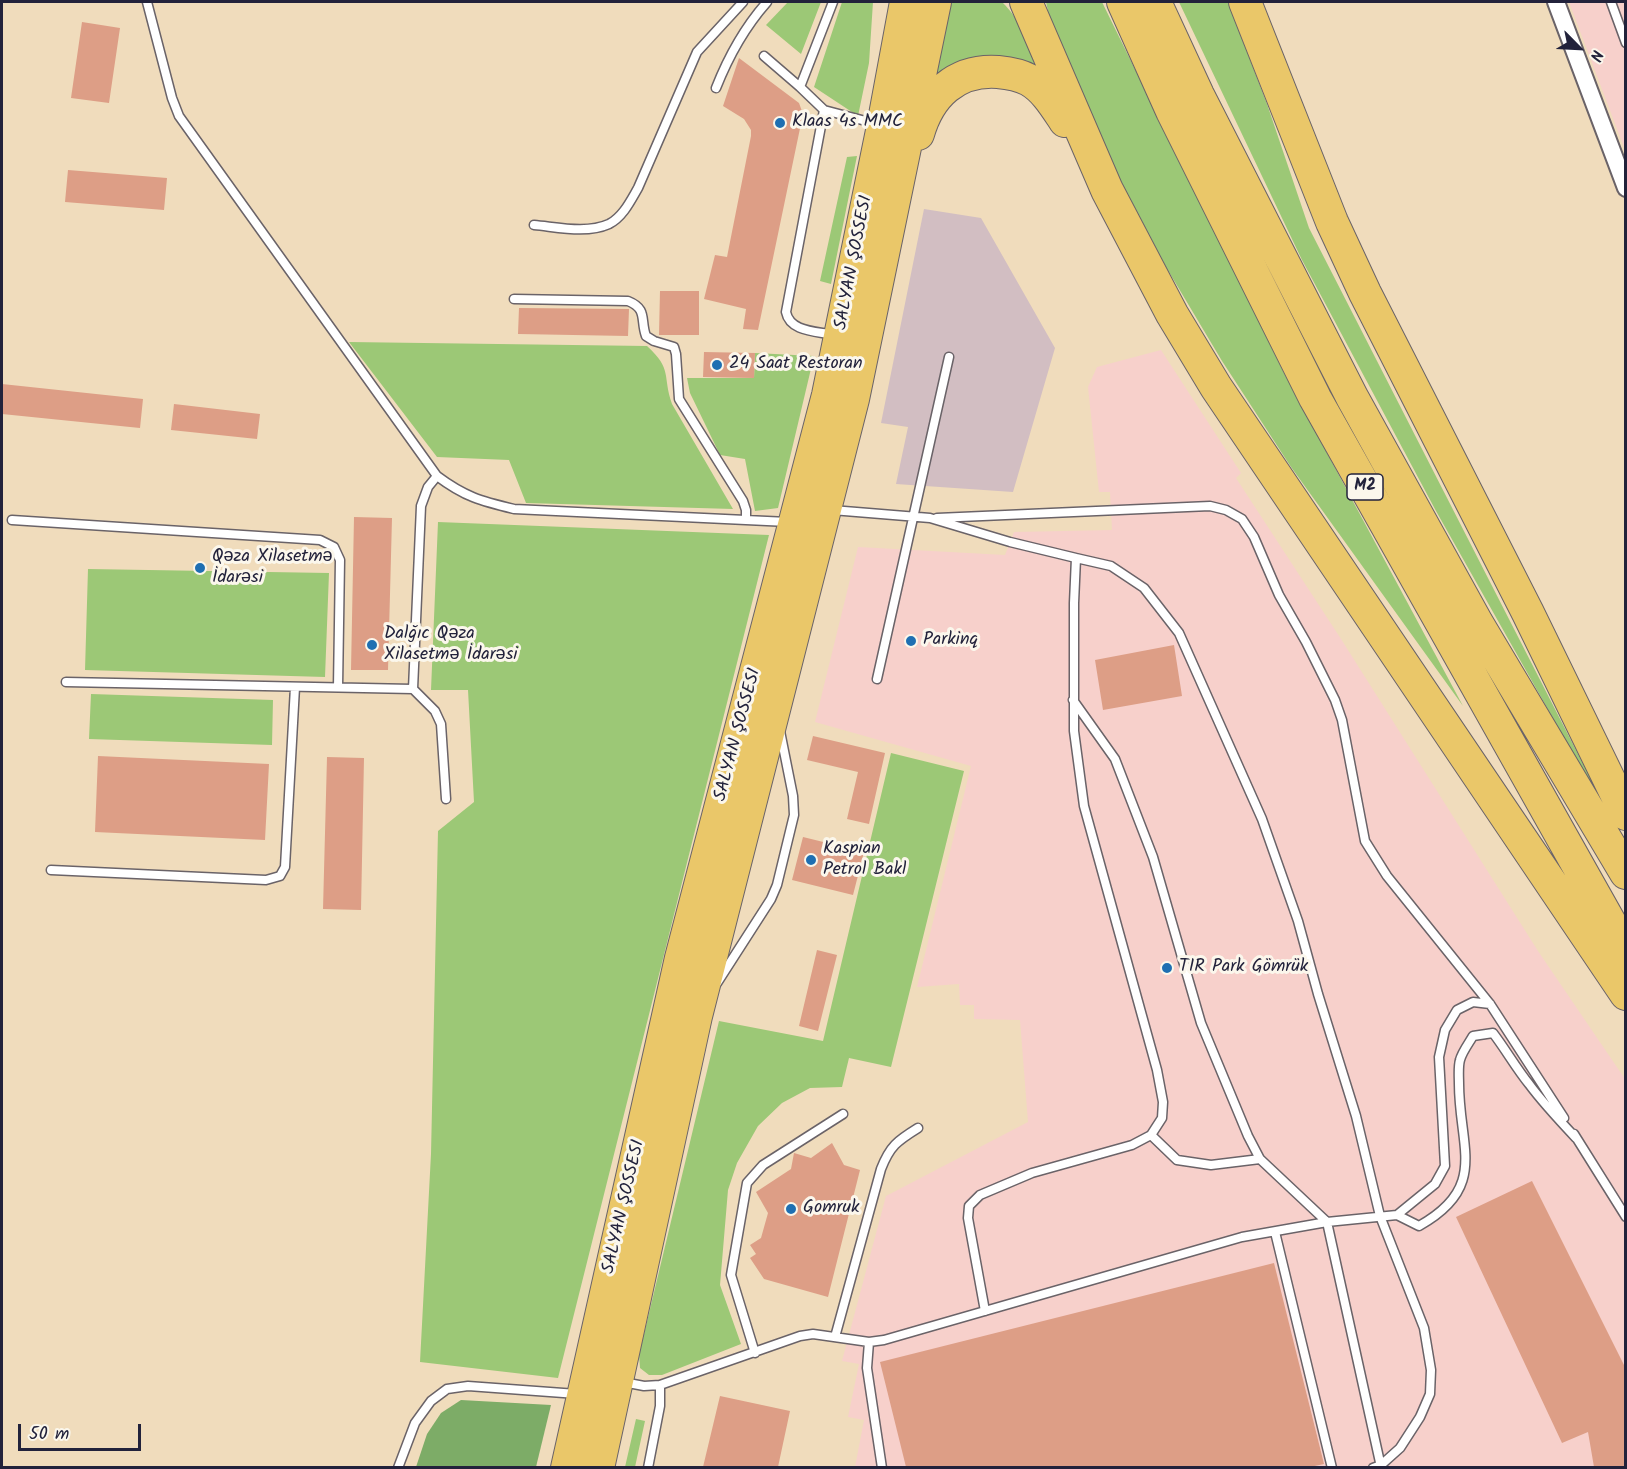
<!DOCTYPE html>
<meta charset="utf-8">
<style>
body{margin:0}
#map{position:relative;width:1627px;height:1469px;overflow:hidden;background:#f0dcbc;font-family:Kalam,sans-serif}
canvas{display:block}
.frame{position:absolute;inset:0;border:3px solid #22223b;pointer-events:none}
.north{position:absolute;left:1549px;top:18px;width:60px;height:60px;-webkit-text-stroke:4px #fbf7ec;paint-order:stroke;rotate:114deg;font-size:16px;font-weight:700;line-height:24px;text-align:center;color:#22223b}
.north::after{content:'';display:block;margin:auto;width:21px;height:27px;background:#22223b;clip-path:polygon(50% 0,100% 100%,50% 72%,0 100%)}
.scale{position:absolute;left:18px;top:1424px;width:123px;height:27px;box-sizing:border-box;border:3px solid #22223b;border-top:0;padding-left:8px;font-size:18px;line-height:21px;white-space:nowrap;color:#22223b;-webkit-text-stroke:4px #fbf7ec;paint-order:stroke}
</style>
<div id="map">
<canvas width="1627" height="1469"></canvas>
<div class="frame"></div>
<div class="north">N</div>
<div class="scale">50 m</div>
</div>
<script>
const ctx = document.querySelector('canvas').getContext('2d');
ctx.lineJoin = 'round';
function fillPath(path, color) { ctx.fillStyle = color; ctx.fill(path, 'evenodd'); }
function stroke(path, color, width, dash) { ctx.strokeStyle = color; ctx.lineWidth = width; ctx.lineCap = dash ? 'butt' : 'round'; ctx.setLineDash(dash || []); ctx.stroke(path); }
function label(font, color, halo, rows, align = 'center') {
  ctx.font = font + ' Kalam,sans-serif'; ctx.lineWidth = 6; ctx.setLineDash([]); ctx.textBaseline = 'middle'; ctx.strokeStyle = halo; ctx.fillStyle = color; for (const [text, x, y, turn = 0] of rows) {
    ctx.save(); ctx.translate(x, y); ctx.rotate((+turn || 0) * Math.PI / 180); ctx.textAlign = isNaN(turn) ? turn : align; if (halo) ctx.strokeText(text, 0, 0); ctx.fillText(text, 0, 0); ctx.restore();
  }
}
fillPath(new Path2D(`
 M1569,2h56v148z
 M1161,350l80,123 -5,5 105,161 197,312 87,128v388h-770l9,-47 -16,-3 11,-53 -17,-3 44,-165 142,-74 -8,-102 -46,-1v-14h-14l-1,-21 -42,3 54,-221 -156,-44 43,-175 147,8 9,-23 98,-2 -2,-38h-11l-11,-105 9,-20z`), '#f7d0cb');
fillPath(new Path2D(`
 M924,209l57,9 74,130 -42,144 -117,-8 12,-57 -27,-4z`), '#d2bec2');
fillPath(new Path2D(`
 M788,2h33l-20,52 -35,-29z
 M842,2h31l-4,61 -11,53 -44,-29z
 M952,2h50c19,18 29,46 40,70l-109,13 13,-66z
 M1046,2h56l182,371 179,333 -172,-239 -69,-106 -56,-94 -65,-124 -48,-109z
 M1179,2h49l1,3 38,99 42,124 316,618 -189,-335 -134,-251z
 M857,156l-26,128 -11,-3 27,-124z
 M349,342l298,4c26,24 15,29 25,58l61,105 -207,-6 -17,-43 -72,-3z
 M755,353l59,3 -36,152 -23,3 -10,-52 -25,-4 -30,-62 -3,-15h67z
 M438,522l331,13 -211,843 -138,-16 11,-208 7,-323 36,-29 -6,-112h-37z
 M88,569l241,4 -4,104 -240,-7z
 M91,694l182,6 -1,45 -183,-6z
 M891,753l73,18 -73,296 -42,-9 -7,29 -32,1 -28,15 -24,23 -21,37 -9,27 -8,95 21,59 -79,31h-13l-9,-7 -1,-13 80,-334 104,20z
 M636,1419l9,2 -10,46h-10z`), '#9cc876');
fillPath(new Path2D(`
 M461,1400l90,5 -15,62h-120l11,-33 14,-21z`), '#7dac67');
fillPath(new Path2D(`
 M82,22l38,6 -11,75 -38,-5z
 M739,58l60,45 4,11 -45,216 -15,-1 3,-20 -42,-10 11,-44 12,2 24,-121v-6l-7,-11 -21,-13z
 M68,170l99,8 -3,32 -99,-8z
 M660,291h39v44h-40z
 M519,308l110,1 -1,27 -110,-2z
 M704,352l51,1 -1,25 -51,-1z
 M2,384l141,15 -3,29 -138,-14z
 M174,404l86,10 -3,25 -86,-9z
 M354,517l38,1 -4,152h-37z
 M1174,645l8,51 -79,14 -8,-50z
 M813,736l72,17 -16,71 -22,-5 11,-47 -51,-12z
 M98,756l171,8 -4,76 -170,-8z
 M327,757l37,1 -3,152 -38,-1z
 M803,837l61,15 -11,43 -61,-15z
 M817,950l20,5 -19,76 -19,-5z
 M832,1143l12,22 16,5 -32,127 -64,-18 -14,-21 6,-4 -6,-9 11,-7 7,-25 -12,-21 35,-23 3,-16 17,5z
 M1532,1181l94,188v98h-32l-6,-35 -26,11 -106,-226z
 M1274,1263l50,201 -14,3h-404l-26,-105z
 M720,1396l70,15 -12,56h-75z`), '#dd9e86');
const lane = new Path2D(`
 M147,2l25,96 7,18 258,360c28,21 44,25 77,33l274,13
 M833,2l-33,85 24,23 53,14
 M1611,2l15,41
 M764,56l36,31
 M716,88c13,-33 28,-60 51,-86
 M824,110l-38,202c4,20 30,19 48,23
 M534,225c23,2 53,9 75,-1 14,-7 22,-24 29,-36l59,-136 46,-50
 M514,299l114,2c20,8 12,19 18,35l8,5 20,6 2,7 3,45 64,102 3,9v9
 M832,510l98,8 80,24 66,16 -2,45v128l10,75 73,264 6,32 -1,16 -11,17 -19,10 -100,28 -52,22 -11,11 -1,12 17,93
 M937,518l273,-12 16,4 16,9 12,18 25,58 27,47 29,58 7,20 23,121 22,35 103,128 74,114
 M12,520l308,20 14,7 6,13 -2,127
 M1076,558l35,8 33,22 35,45 83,186 36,102 20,73 38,122 24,100 44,112 7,42 -1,24 -10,23 -20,31 -19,17 -8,3
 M877,679l72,-322
 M66,682l347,7 8,-183 7,-19 9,-11
 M413,689l22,22 6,13 5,75
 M1073,700l42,59 38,98 48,166 47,113 12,23 67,63 54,245
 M51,870l215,10 14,-4 5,-9 10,-180
 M717,983l54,-84 6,-14 17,-70 -1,-19 -13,-65
 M1574,1134l52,83
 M1151,1135l26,25 34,5 49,-6
 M1397,1215l38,-31 10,-18 -6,-109 6,-27 12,-20 16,-8 17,2
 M1275,1232l57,236
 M835,1337l46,-168c9,-23 16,-28 37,-41
 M869,1342l-2,26 15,100
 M755,1353l-24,-78 16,-92 16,-18 80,-51
 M623,1382l21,4 16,-1 140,-49 13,-2 56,8 15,-2 358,-103 85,-15 70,-7 22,11c70,-39 40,-79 40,-142 0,-7 -1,-17 1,-24 2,-8 9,-17 13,-24l20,-3c13,17 23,35 36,51 14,19 31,37 47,54
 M398,1468l17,-45 16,-22 16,-12 21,-3 109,8
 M648,1468l12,-62v-21`);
const street = new Path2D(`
 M1556,2l70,186`);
const highway = new Path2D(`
 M1026,2l81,188 65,124 44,73 410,607
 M1123,2l49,109 143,287 311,553
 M1155,2l43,93 154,302 125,226 149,250
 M1245,2l87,220 33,71 163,320 98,201
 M918,134c11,-39 38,-65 80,-62 10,1 22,3 31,8 16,9 26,26 36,41
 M567,1468l114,-510 147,-563 55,-269 23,-124
 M598,1468l98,-452 157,-617 82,-397`);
stroke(lane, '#6a6368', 11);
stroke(street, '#6a6368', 20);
stroke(highway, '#6a6368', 34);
stroke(lane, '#fff', 8);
stroke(street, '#fff', 16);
stroke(highway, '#eac769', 32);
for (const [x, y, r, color] of [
 [780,123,6,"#1f6fb2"],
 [717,365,6,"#1f6fb2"],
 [200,568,6,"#1f6fb2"],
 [911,641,6,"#1f6fb2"],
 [372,645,6,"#1f6fb2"],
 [811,860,6,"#1f6fb2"],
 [1167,968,6,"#1f6fb2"],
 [791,1209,6,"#1f6fb2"]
]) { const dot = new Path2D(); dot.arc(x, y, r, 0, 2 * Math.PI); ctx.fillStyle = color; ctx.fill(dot); stroke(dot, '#fbf7ec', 2); }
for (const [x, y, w] of [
 [1365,487,36]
]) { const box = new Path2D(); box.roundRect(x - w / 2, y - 13, w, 26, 4.5); ctx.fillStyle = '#fbf7ec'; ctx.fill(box); stroke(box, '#22223b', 1.5); }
label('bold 16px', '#22223b', null, [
 ["M2",1365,487]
]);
label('18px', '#22223b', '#fbf7ec', [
 ["Klaas 4s MMC",792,123],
 ["24 Saat Restoran",729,365],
 ["Qəza Xilasetmə",212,558],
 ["İdarəsi",212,579],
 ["Dalğıc Qəza",384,635],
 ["Xilasetmə İdarəsi",384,656],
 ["Parkinq",923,641],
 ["Kaspian",823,850],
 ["Petrol Bakl",823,871],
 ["TIR Park Gömrük",1179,968],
 ["Gomruk",803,1209]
], 'left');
label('18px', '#22223b', '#fbf7ec', [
 ["SALYAN ŞOSSESI",855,263,-79],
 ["SALYAN ŞOSSESI",739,735,-75],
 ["SALYAN ŞOSSESI",625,1207,-77]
]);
</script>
